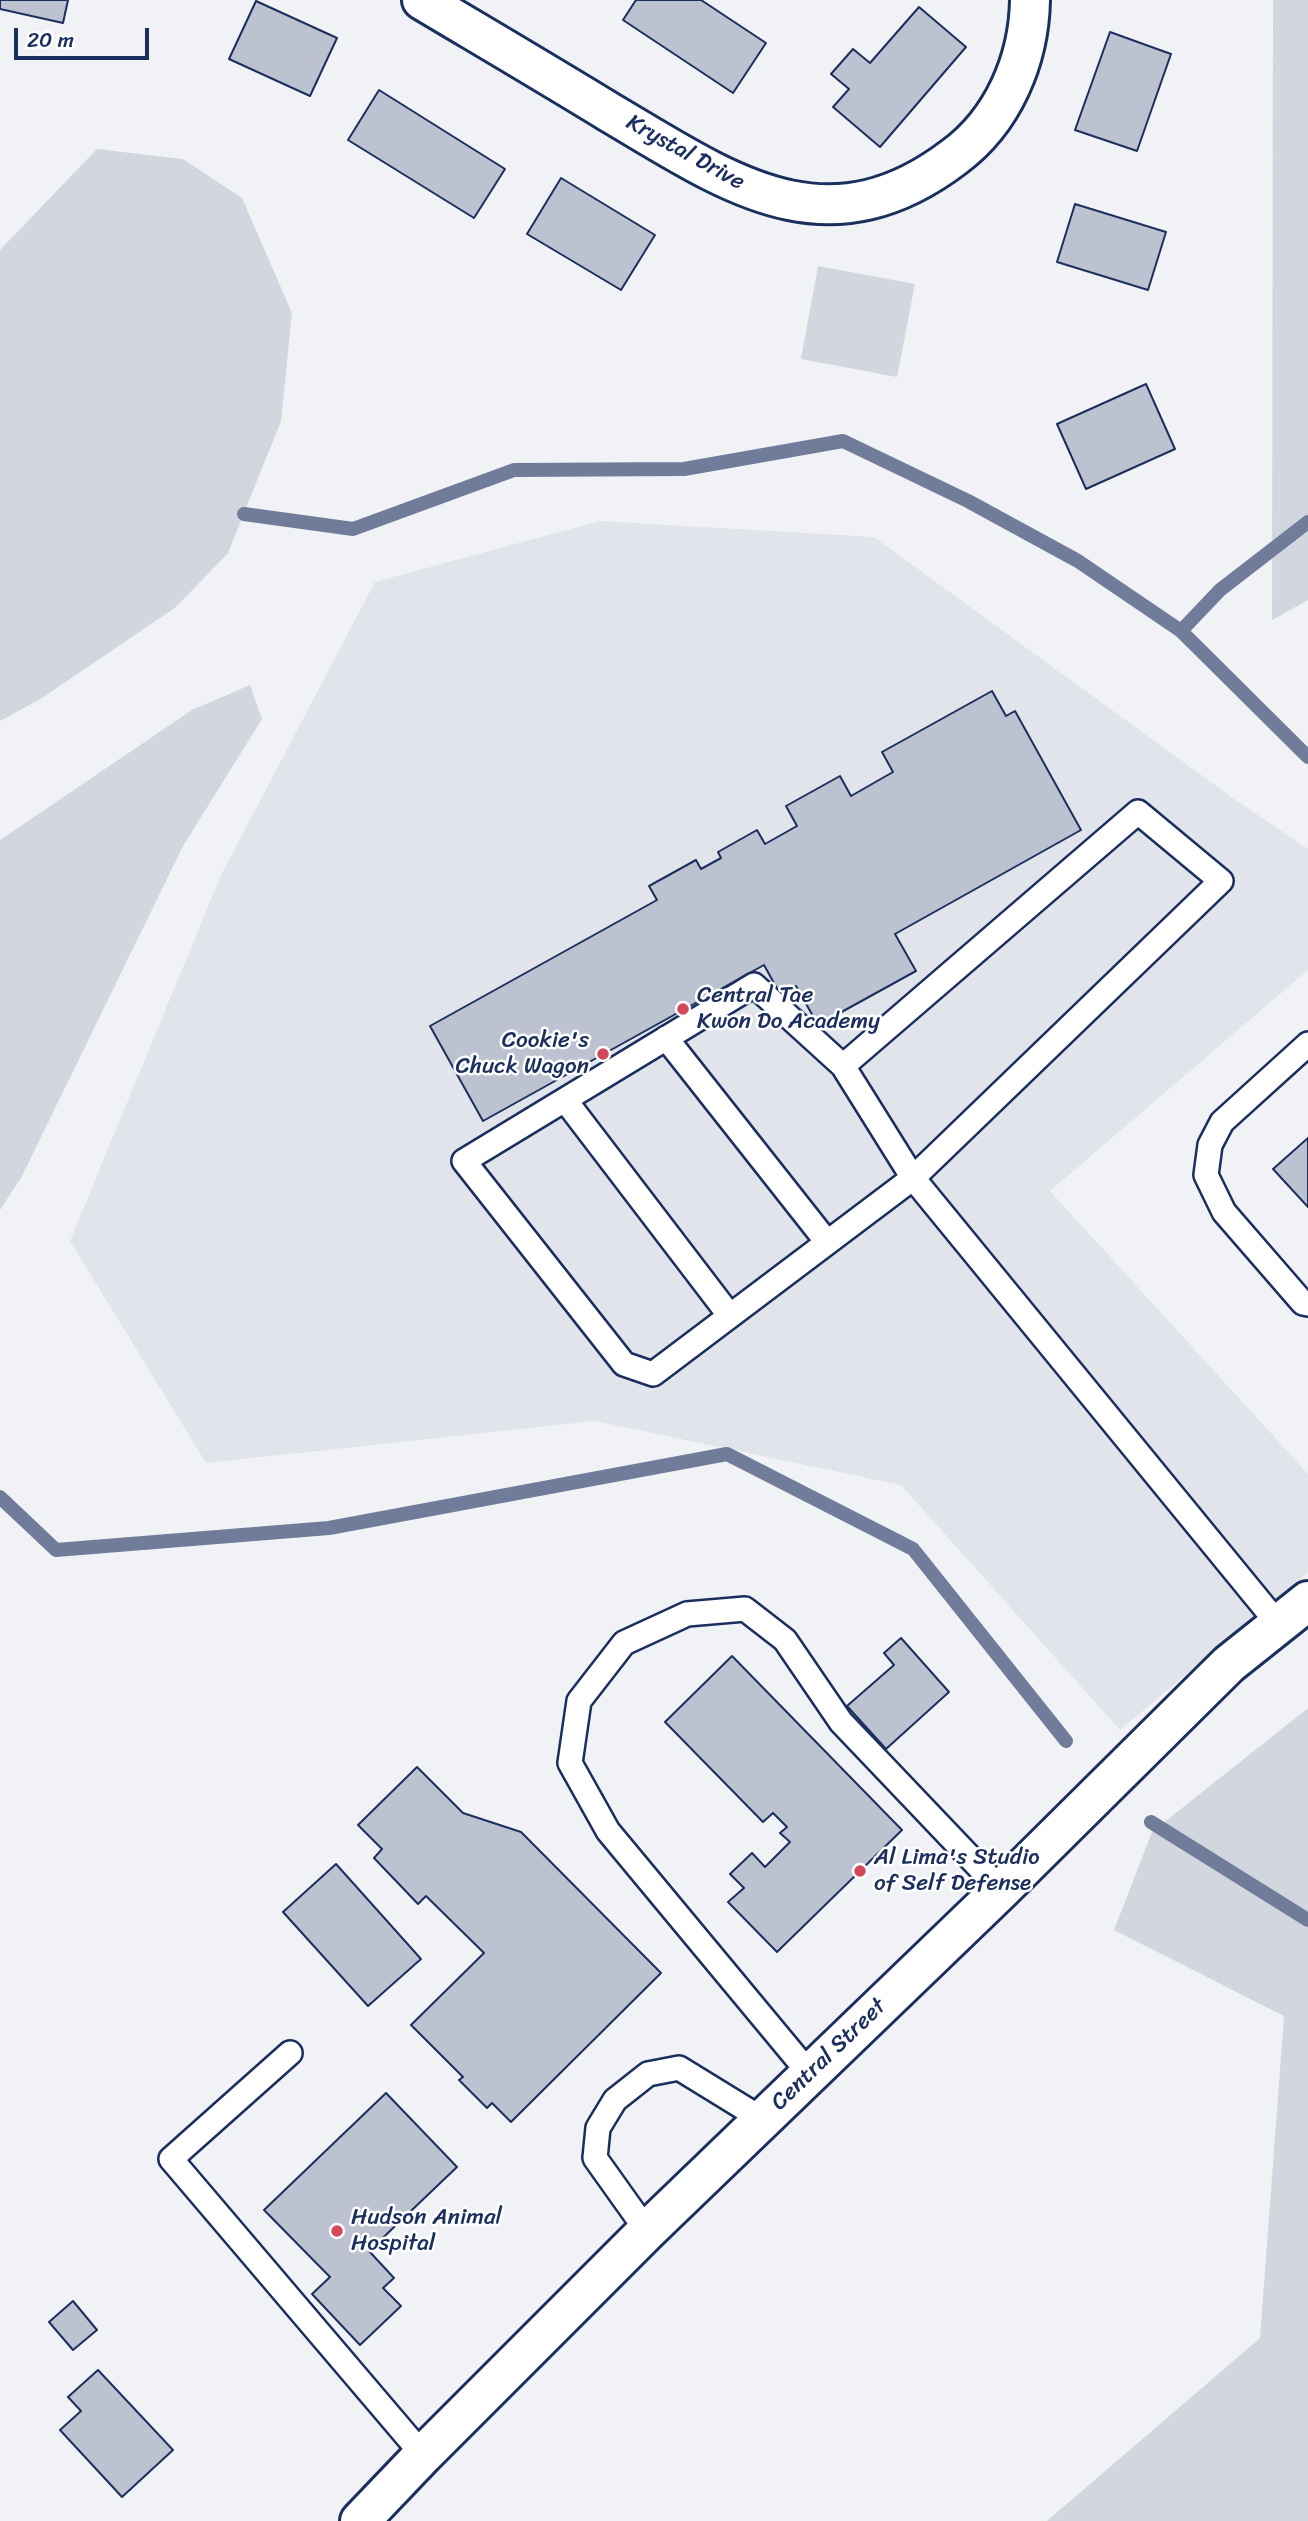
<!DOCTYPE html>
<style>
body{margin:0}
#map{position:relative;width:1308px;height:2521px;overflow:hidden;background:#f1f2f5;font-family:Sriracha,sans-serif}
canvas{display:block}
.scale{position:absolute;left:14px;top:28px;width:135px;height:32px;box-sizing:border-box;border:4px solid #1b2f5e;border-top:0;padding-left:9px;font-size:21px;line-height:24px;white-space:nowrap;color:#1b2f5e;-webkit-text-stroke:5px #fff;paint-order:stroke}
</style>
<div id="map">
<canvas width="1308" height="2521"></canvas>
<div class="scale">20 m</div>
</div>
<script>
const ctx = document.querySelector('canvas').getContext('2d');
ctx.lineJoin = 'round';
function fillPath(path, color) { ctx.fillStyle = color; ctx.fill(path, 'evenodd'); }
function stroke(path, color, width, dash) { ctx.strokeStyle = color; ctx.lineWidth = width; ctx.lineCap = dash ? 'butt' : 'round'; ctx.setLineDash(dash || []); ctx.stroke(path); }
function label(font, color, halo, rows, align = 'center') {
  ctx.font = font + ' Sriracha,sans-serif'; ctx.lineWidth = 5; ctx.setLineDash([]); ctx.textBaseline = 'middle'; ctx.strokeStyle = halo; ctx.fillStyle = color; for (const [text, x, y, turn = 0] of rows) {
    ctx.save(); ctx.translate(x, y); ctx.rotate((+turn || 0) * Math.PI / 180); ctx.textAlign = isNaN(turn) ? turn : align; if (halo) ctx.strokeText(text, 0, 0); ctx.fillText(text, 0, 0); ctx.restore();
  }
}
fillPath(new Path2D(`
 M600,521l274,16 356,259 78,53v121l-258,221 258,283v98l-188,158 -219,-245 -306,-64 -389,42 -136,-222 151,-366 154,-293z`), '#e1e4ea');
fillPath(new Path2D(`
 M1273,0h35v600l-36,20z
 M97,149l86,10 59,39 50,115 -11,108 -53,132 -52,54 -134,91 -42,23v-471z
 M818,266l97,18 -18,93 -96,-18z
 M250,685l12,34 -79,127 -162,332 -21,32v-370l192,-130z
 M1308,1708v813h-261l213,-183 24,-322 -170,-86 38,-98z`), '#d2d6df');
stroke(new Path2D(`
 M244,514l109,15 161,-59 170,-1 159,-28 125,60 110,60 103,70 127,126
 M1181,631l39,-41 88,-68
 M0,1497l56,53 273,-22 398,-74 186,95 153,192
 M1151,1822l157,98`), '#707c9a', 14);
const building = new Path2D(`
 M0,0h68l-5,23 -63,-14z
 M636,0h65l65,43 -33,50 -110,-73z
 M256,1l81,37 -27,58 -81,-37z
 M919,7l47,40 -86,100 -47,-40 16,-18 -18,-15 22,-25 17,14z
 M1110,32l61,22 -34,97 -62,-21z
 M379,90l126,79 -31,49 -126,-78z
 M561,178l94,57 -34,55 -94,-56z
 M1075,204l91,28 -18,58 -91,-28z
 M1146,384l29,65 -89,40 -29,-65z
 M992,691l14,25 9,-5 66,119 -186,104 21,37 -98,54 -22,-39 -16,8 -16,-29 -281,156 -53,-95 227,-126 -8,-14 47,-26 5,9 20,-11 -3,-6 39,-22 8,14 32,-18 -11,-20 54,-30 11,20 42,-24 -11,-20z
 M1308,1138v69l-35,-38z
 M901,1638l48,54 -63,57 -39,-43 47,-41 -10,-12z
 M732,1656l170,174 -125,122 -49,-50 16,-14 -14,-14 22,-21 13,14 25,-25 -10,-9 7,-6 -14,-14 -10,9 -98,-100z
 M417,1767l46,46 58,19 140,141 -150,149 -19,-19 -5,5 -28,-28 4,-3 -52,-52 73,-72 -58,-57 -8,8 -44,-46 8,-9 -24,-24z
 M336,1864l85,95 -53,47 -85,-94z
 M386,2093l71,74 -88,84 25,27 -11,10 18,18 -41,39 -48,-51 18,-17 -66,-67z
 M73,2301l24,29 -24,20 -24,-28z
 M98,2370l75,80 -51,47 -62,-67 21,-19 -13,-14z`);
fillPath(building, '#bcc2d0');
stroke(building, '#1b2f5e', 2);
const service = new Path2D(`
 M666,1038l161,204
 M1308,1044l-86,78 -12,23 -4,30 18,37 79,91 5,1
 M843,1066l-89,-81 -290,176 160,203 29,10 260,-196 -70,-112 295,-254 83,69 -308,297 366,447
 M565,1100l165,216
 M290,2053l-119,106 252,296
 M809,2073l-201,-242 -38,-68 9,-62 45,-58 63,-29 58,-5 40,31 56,82 160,168
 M647,2231l-52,-73 3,-30 17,-28 33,-26 31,-6 83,51`);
const minor = new Path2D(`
 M422,0c62,37 125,74 187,112 117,69 216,143 345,45 49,-36 75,-97 76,-157`);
const primary = new Path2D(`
 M360,2521l63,-66 224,-224 354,-341 228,-226 79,-63`);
stroke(service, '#1b2f5e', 28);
stroke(minor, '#1b2f5e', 44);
stroke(primary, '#1b2f5e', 44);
stroke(service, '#fff', 23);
stroke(minor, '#fff', 38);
stroke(primary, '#fff', 38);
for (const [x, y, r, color] of [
 [683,1009,7,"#d1495b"],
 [603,1054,7,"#d1495b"],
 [860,1871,7,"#d1495b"],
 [337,2231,7,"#d1495b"]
]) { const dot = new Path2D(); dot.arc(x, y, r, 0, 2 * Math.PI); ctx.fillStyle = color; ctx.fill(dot); stroke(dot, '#fff', 2.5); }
label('23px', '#1b2f5e', '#fff', [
 ["Krystal Drive",685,153,29],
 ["Central Street",829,2055,-44]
]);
label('23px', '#1b2f5e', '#fff', [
 ["Central Tae",697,996],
 ["Kwon Do Academy",697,1022],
 ["Cookie's",589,1041,"right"],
 ["Chuck Wagon",589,1067,"right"],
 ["Al Lima's Studio",874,1858],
 ["of Self Defense",874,1884],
 ["Hudson Animal",351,2218],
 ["Hospital",351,2244]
], 'left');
</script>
